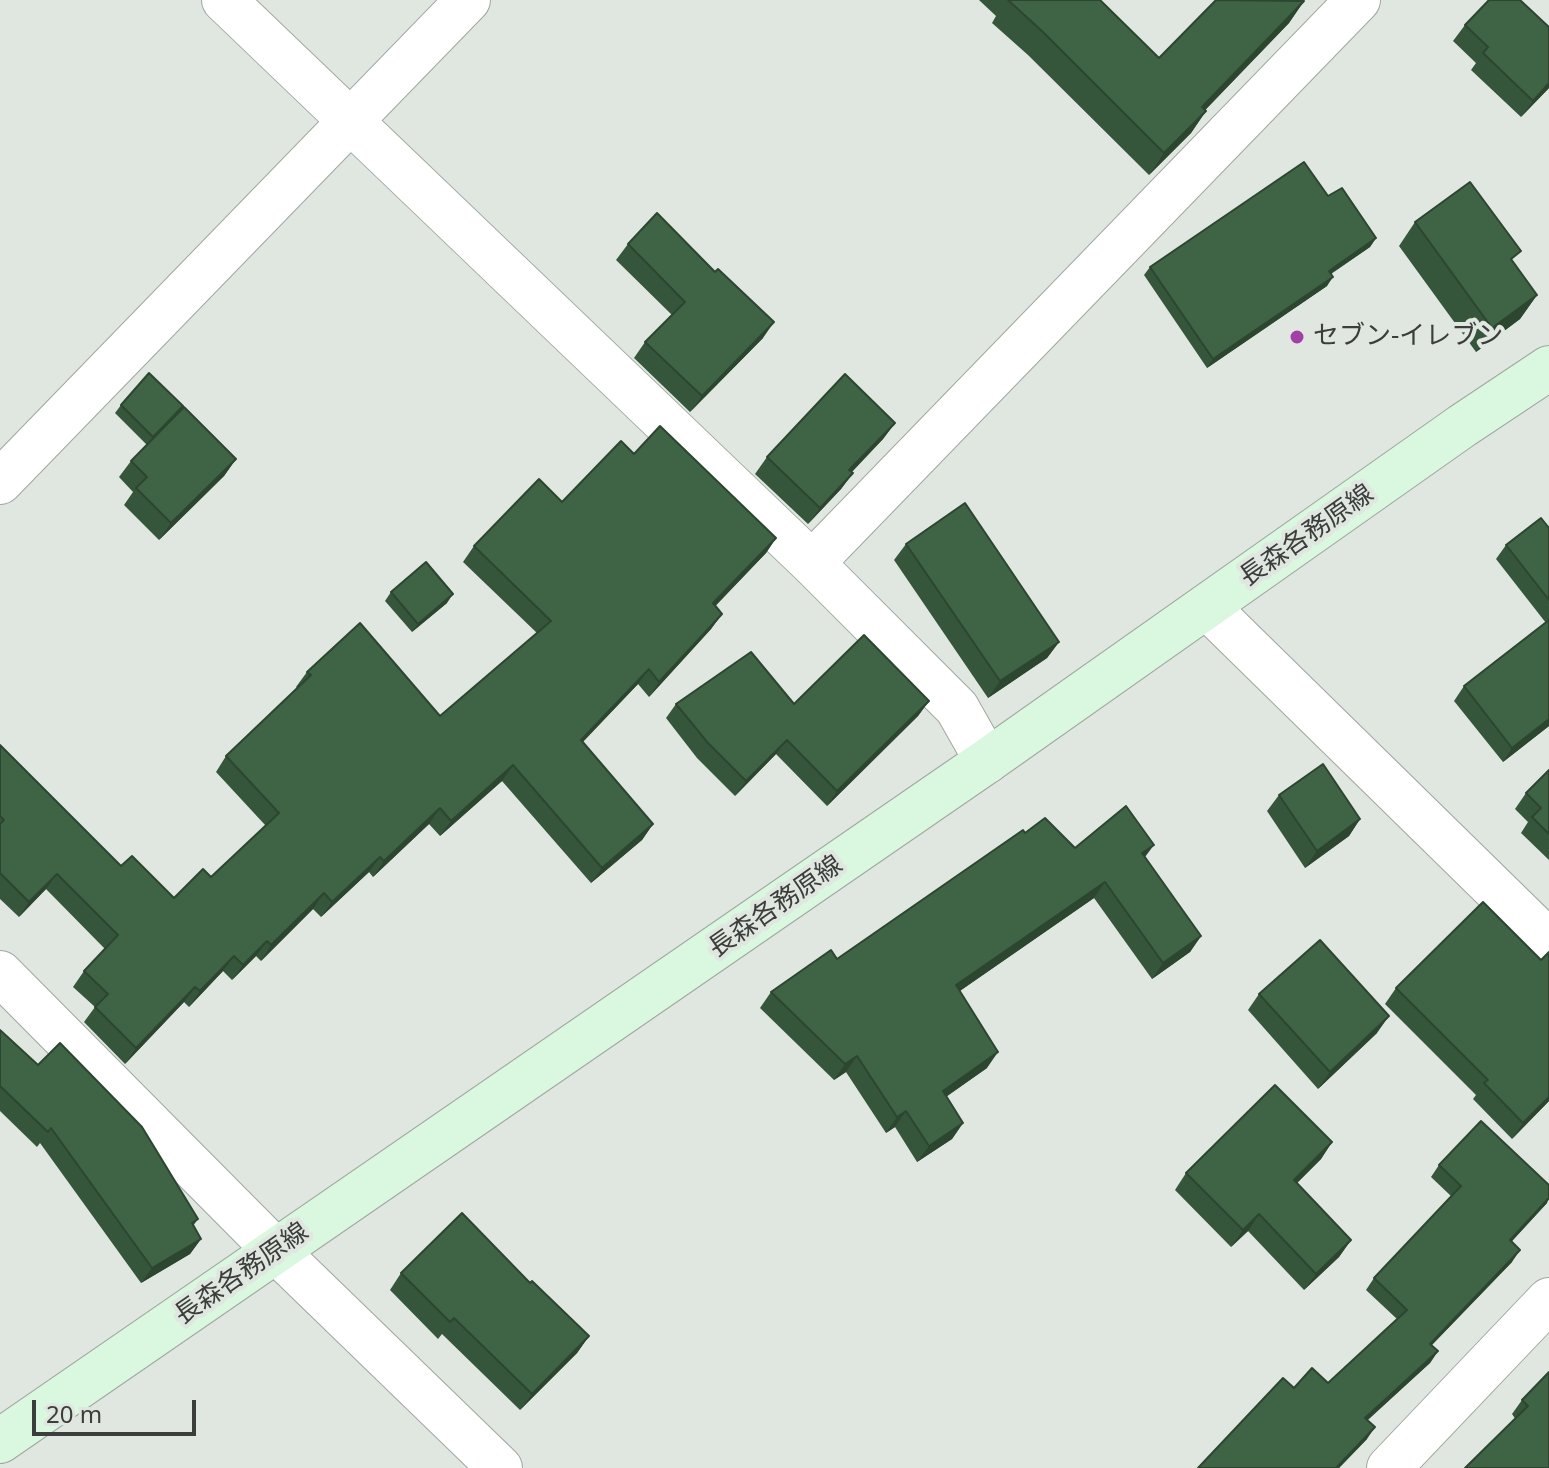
<!DOCTYPE html>
<meta charset="utf-8">
<style>
body{margin:0}
#map{position:relative;width:1549px;height:1468px;overflow:hidden;background:#e0e7e1;font-family:"Noto Sans",sans-serif}
canvas{display:block}
.scale{position:absolute;left:32px;top:1400px;width:164px;height:36px;box-sizing:border-box;border:4px solid #3b3e3b;border-top:0;padding-left:10px;font-size:24px;line-height:28px;white-space:nowrap;color:#3b3e3b;-webkit-text-stroke:6px #e0e7e1;paint-order:stroke}
</style>
<div id="map">
<canvas width="1549" height="1468"></canvas>
<div class="scale">20 m</div>
</div>
<script>
const ctx = document.querySelector('canvas').getContext('2d');
ctx.lineJoin = 'round';
function stroke(path, color, width, dash) { ctx.strokeStyle = color; ctx.lineWidth = width; ctx.lineCap = dash ? 'butt' : 'round'; ctx.setLineDash(dash || []); ctx.stroke(path); }
function fillPath(path, color) { ctx.fillStyle = color; ctx.fill(path, 'evenodd'); }
function label(font, color, halo, rows, align = 'center') {
  ctx.font = font + ' "Noto Sans","Noto Sans JP",sans-serif'; ctx.lineWidth = 8; ctx.setLineDash([]); ctx.textBaseline = 'middle'; ctx.strokeStyle = halo; ctx.fillStyle = color; for (const [text, x, y, turn = 0] of rows) {
    ctx.save(); ctx.translate(x, y); ctx.rotate((+turn || 0) * Math.PI / 180); ctx.textAlign = isNaN(turn) ? turn : align; if (halo) ctx.strokeText(text, 0, 0); ctx.fillText(text, 0, 0); ctx.restore();
  }
}
const street = new Path2D(`
 M224,0l588,563 145,145 30,53
 M0,482l468,-482
 M812,563l546,-563
 M1207,607l342,335
 M0,973l275,277 225,218
 M1389,1468l160,-168`);
const secondary = new Path2D(`
 M0,1441l987,-680 475,-335 87,-58`);
stroke(street, '#a0a6a0', 46);
stroke(secondary, '#a0a6a0', 46);
stroke(street, '#fff', 44);
stroke(secondary, '#daf7df', 44);
fillPath(new Path2D(`
 M979,0h121l59,58 145,-57 -15,22 -84,87 1,1 -15,22 -42,42 -121,-120 -36,-32 4,-7z
 M1465,25l84,2v61l-28,29 -50,-47 5,-7 -23,-22z
 M1328,196l48,42 -6,9 -39,27 -4,12 -120,82 -63,-93 6,-8z
 M1415,222l98,40 24,33 -17,24 -44,33 -77,-106z
 M628,244l135,94 -73,74 -56,-54 11,-16 27,-27 -56,-55z
 M121,405l62,1 -6,8 59,45 -12,17 -65,64 -35,-35 9,-13 -14,-15 12,-16 16,-16 -32,-32z
 M895,423l-12,16 -31,33 1,1 -12,16 -33,35 -53,-50 12,-17z
 M634,454l142,84 -10,15 -51,53 7,8 -11,15 -62,68 -11,-13 -55,58 70,82 -11,16 -51,43 -89,-102 -62,55 -11,-12 -56,53 -4,-5 -48,45 -8,-8 -52,52 -5,-5 -24,24 -9,-9 -34,36 -5,-5 -59,62 -41,-42 11,-15 -22,-20 11,-16 21,-22 -59,-60 -27,28 -19,-18v-154l121,121 53,32 37,-21 55,-51 -50,-54 10,-16 71,-68 -1,-1 11,-15 133,44 97,-83 -74,-71 11,-16 88,-44z
 M1549,528v198l-46,36 -49,-61 10,-15 82,-63 -50,-64 10,-14z
 M906,544l153,98 -12,16 -59,40 -94,-138z
 M391,592l56,11 -35,29 -27,-31z
 M929,701l-11,15 -91,90 -51,-52 -41,42 -38,-38 -31,-40 10,-14h118z
 M1549,770v90l-28,-27 7,-11 -13,-13 11,-16z
 M1279,795l81,24 -11,17 -44,32 -38,-57z
 M1025,833l50,15 70,9 56,79 -11,16 -38,27 -58,-81 -134,93 27,77 -41,29 17,26 -11,16 -35,23 -22,-35 -9,6 -40,-61 -12,8 -74,-72 11,-16 66,-33z
 M1549,952v149l-37,38 -39,-40 3,-4 -91,-91 11,-16 145,-28z
 M1259,994l118,39 -59,56 -70,-79z
 M0,1030l198,189 -5,7 8,13 -11,15 -49,29 -101,-140 -3,4 -37,-36z
 M1332,1142l-11,17 -24,24 54,57 -12,17 -35,33 -56,-59 -17,16 -56,-57 11,-17z
 M1439,1165l108,38 -36,39 1,20 -80,83 6,6 -8,12 -63,57v19l-28,29h-141l96,-80 34,-5 69,-64 -31,-29 8,-12 77,-82 -20,-19z
 M401,1273l129,10 59,53 -12,17 -57,57 -78,-76 -4,5 -48,-49z
 M1549,1372v96l-37,-54 10,-14z`), '#36563b');
fillPath(new Path2D(`
 M1304,1l-15,22 -102,106 15,-22z
 M1549,83v5l-28,29 12,-16z
 M1206,111l-15,22 -42,42 15,-22z
 M1376,238l-6,9 -47,32 6,-8z
 M1333,277l-6,9 -120,82 6,-9z
 M1537,295l-17,24 -44,33 16,-24z
 M774,322l-11,16 -73,74 12,-16z
 M895,423l-12,16 -45,47 11,-16z
 M236,459l-12,17 -65,64 12,-17z
 M853,473l-12,16 -33,35 12,-16z
 M776,538l-10,15 -63,66 10,-16z
 M453,594l-6,9 -35,29 6,-8z
 M722,614l-11,15 -62,68 10,-15z
 M1059,642l-12,16 -59,40 12,-17z
 M649,669l-11,15 -68,71 11,-15z
 M929,701l-11,15 -91,90 10,-15z
 M1549,719v7l-46,36 9,-14z
 M787,740l-11,14 -41,42 11,-15z
 M513,765l-11,16 -62,55 11,-15z
 M440,808l-11,16 -56,53 11,-16z
 M1360,819l-11,17 -44,32 12,-17z
 M653,824l-11,16 -51,43 11,-15z
 M1154,845l-12,16v-8z
 M380,857l-11,15 -48,45 11,-15z
 M57,874l-11,15 -27,28 10,-15z
 M1105,882l-11,16 -149,103 11,-16z
 M324,893l-11,16 -52,52 10,-16z
 M1201,936l-11,16 -38,27 11,-16z
 M267,941l-11,15 -24,24 11,-15z
 M234,956l-11,15 -34,36 11,-16z
 M195,987l-11,15 -59,62 11,-16z
 M1389,1016l-12,17 -59,56 12,-17z
 M998,1052l-11,16 -56,39 12,-16z
 M857,1056l-11,16 -12,8 11,-16z
 M1549,1097v4l-37,38 11,-16z
 M906,1111l-11,16 -9,6 11,-16z
 M963,1123l-11,16 -35,23 12,-16z
 M1332,1142l-11,17 -38,38 11,-17z
 M1549,1198l-2,5 -45,49 8,-12z
 M1259,1214l-11,17 -17,16 12,-17z
 M201,1239l-11,15 -49,29 11,-15z
 M1351,1240l-12,17 -35,33 12,-16z
 M1520,1250l-8,12 -90,93 8,-11z
 M589,1336l-12,17 -57,57 12,-16z
 M1438,1351l-8,12 -73,67 8,-12z
 M1375,1427l-8,12 -28,29h-3z`), '#2c4630');
const building = new Path2D(`
 M1008,0h92l59,58 57,-58 88,1 -102,106 4,4 -42,42 -120,-120z
 M1489,0h31l29,27v56l-16,18 -50,-48 5,-6 -23,-22z
 M1304,162l24,34 14,-8 34,50 -47,33 4,6 -120,82 -63,-92z
 M1470,182l51,69 -10,8 26,36 -45,33 -77,-106z
 M657,213l58,59 3,-3 56,53 -72,74 -57,-54 40,-40 -57,-58z
 M149,373l34,33 -30,31 -32,-32z
 M845,374l50,49 -46,47 4,3 -33,35 -53,-51z
 M184,407l52,52 -65,64 -35,-35 11,-11 -16,-16z
 M660,426l116,112 -63,65 9,11 -63,68 -10,-13 -68,71 72,84 -51,44 -89,-103 -62,56 -11,-13 -56,53 -4,-4 -48,45 -8,-9 -53,52 -4,-4 -24,24 -9,-9 -34,35 -5,-4 -59,61 -41,-41 13,-13 -24,-23 34,-36 -61,-61 -28,28 -29,-29v-49l4,-4 -4,-4v-71l121,121 11,-10 42,42 29,-29 8,8 68,-64 -53,-57 85,-81 -4,-3 53,-49 80,93 111,-95 -77,-75 65,-67 23,23 59,-61 13,13z
 M965,503l94,139 -59,39 -94,-137z
 M1541,518l8,10v72l-43,-55z
 M426,562l27,32 -35,30 -27,-32z
 M1549,620v99l-37,29 -48,-62z
 M864,635l65,66 -92,90 -50,-51 -41,41 -38,-38 -32,-39 75,-52 43,52z
 M1323,764l37,55 -43,32 -38,-56z
 M1549,770v64l-17,-17 9,-9 -15,-15z
 M1126,806l28,39 -12,8 59,83 -38,27 -58,-81 -149,103 42,67 -55,39 20,32 -34,23 -23,-35 -9,6 -40,-61 -12,8 -74,-72 60,-42 6,9 186,-129 2,3 20,-15 30,30z
 M1483,902l58,58 8,-8v145l-26,26 -39,-40 4,-3 -92,-92z
 M1320,940l69,76 -59,56 -71,-78z
 M0,1030l38,35 22,-22 82,84 56,92 -6,4 9,16 -49,29 -101,-140 -3,4 -48,-46z
 M1275,1085l57,57 -38,38 57,60 -35,34 -57,-60 -16,16 -57,-57z
 M1481,1121l68,64v13l-39,42 10,10 -90,94 8,7 -73,67 10,9 -39,41h-138l85,-90 11,10 18,-20 16,15 79,-73 -33,-32 87,-92 -22,-21z
 M462,1213l68,70 2,-2 57,55 -57,58 -78,-76 -4,4 -49,-49z
 M1549,1372v96h-84l63,-62 -6,-6z`);
fillPath(building, '#3f6445');
stroke(building, '#2c4630', 2);
for (const [x, y, r, color] of [
 [1297,337,8,"#a33fa5"]
]) { const dot = new Path2D(); dot.arc(x, y, r, 0, 2 * Math.PI); ctx.fillStyle = color; ctx.fill(dot); stroke(dot, '#e0e7e1', 3); }
label('26px', '#3b3e3b', '#e0e7e1', [
 ["セブン-イレブン",1313,337]
], 'left');
label('26px', '#3b3e3b', '#e0e7e1', [
 ["長森各務原線",1307,536,-35],
 ["長森各務原線",776,907,-35],
 ["長森各務原線",242,1274,-35]
]);
</script>
